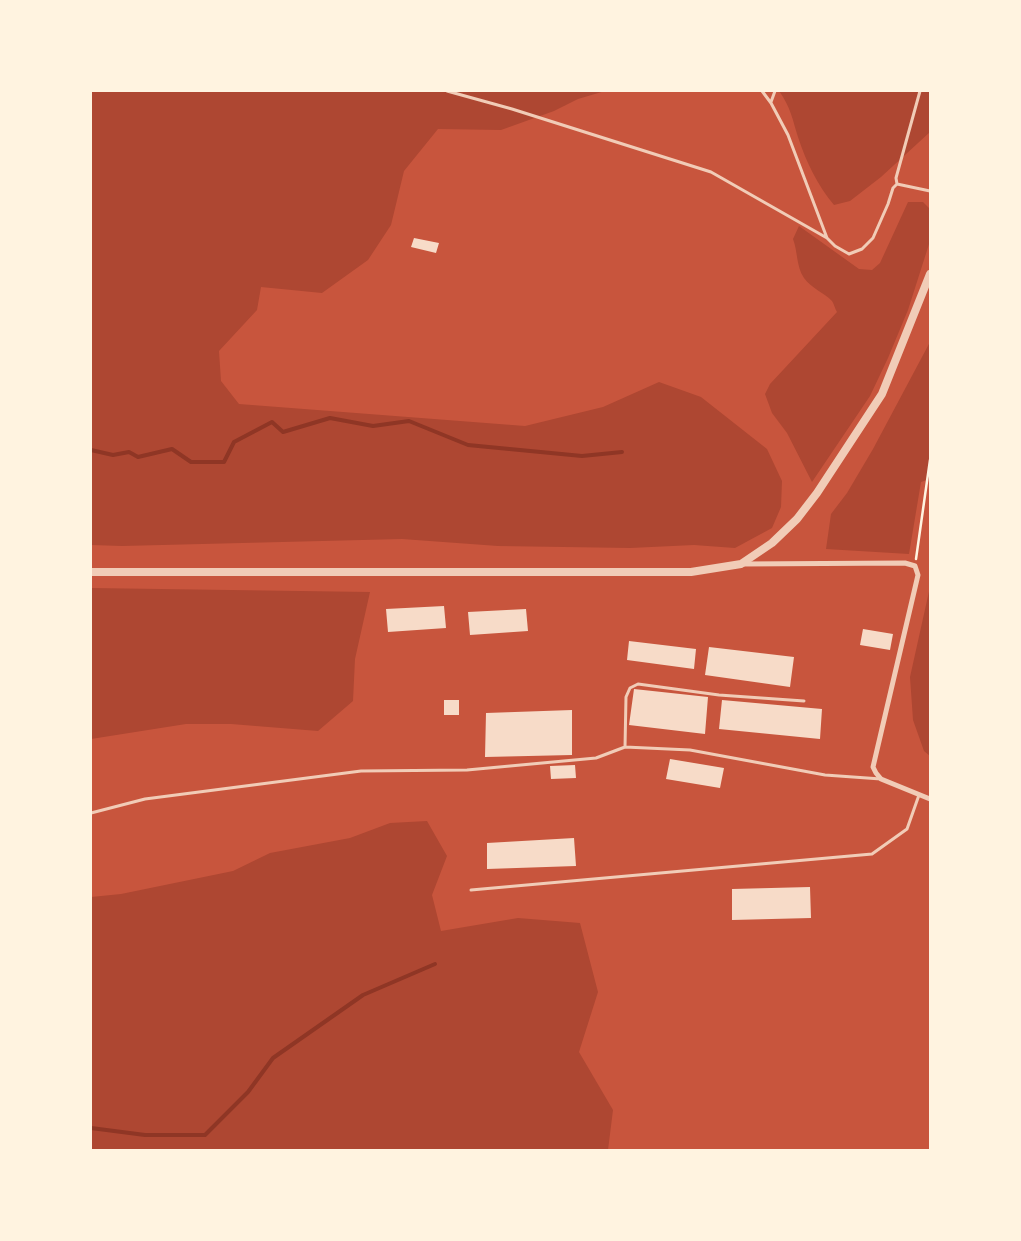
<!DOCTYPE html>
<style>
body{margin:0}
#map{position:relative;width:1021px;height:1241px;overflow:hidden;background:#c8553d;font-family:Helvetica,sans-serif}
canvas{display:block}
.frame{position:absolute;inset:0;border:92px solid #fff3e0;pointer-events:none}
</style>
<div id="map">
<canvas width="1021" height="1241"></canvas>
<div class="frame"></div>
</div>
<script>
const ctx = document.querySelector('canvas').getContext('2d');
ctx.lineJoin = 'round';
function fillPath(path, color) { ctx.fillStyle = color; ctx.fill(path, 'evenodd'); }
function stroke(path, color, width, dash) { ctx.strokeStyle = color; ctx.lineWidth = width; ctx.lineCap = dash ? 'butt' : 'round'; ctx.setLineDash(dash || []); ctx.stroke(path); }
fillPath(new Path2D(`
 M91,91h514l-27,8 -24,12 -53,19 -63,-1 -34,42 -13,54 -23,35 -46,33 -61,-6 -4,23 -38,41 2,30 18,23 286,22 78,-19 56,-25 42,15 66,52 15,32 -1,26 -9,21 -37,20 -41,-3 -64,3 -132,-2 -96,-7 -280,7 -31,-1z
 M779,91h151v41l-49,45 -31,24 -16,4c-16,-19 -28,-43 -36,-68 -6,-19 -7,-29 -19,-46z
 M908,202h15l7,7v32l-22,69 -20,48 -18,38 -58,86 -25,-49 -15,-20 -7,-19 5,-10 67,-72c-2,-3 -3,-8 -5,-11 -9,-9 -21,-13 -28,-23 -8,-12 -6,-26 -11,-39l6,-13 60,43 13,1 8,-7z
 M930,342v137l-9,3 -12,72 -83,-5 5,-35 16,-21 26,-44z
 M930,587v169l-6,-5 -11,-31 -3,-43z
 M91,588l279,4 -15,67 -2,42 -35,30 -87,-7h-45l-95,15z
 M427,821l20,35 -15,39 9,36 77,-13 62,5 18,69 -19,60 34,58 -5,40h-517v-253l30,-3 112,-23 37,-18 80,-15 40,-15z`), '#ae4732');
stroke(new Path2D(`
 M91,450l22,5 16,-3 9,5 34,-8 19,13h33l10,-20 38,-20 11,10 47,-14 43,8 36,-5 59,24 114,11 40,-4
 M91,1128l54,7h60l43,-43 25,-34 90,-63 72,-31`), '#8f3625', 4);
fillPath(new Path2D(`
 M414,238l25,5 -3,10 -25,-6z
 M444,606l2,22 -58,4 -2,-23z
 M526,609l2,22 -58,4 -2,-23z
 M863,629l30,5 -3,16 -30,-5z
 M629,641l67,8 -2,20 -67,-9z
 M709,647l85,10 -4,30 -85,-12z
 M634,689l74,8 -3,37 -76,-9z
 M444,700h15v15h-15z
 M722,700l100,9 -2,30 -101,-10z
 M572,710v45l-87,2 1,-44z
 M670,759l54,9 -4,20 -54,-9z
 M575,765l1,13 -25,1 -1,-13z
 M574,838l2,28 -89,3v-26z
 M810,887l1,31 -79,2v-31z`), '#f7dbc8');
stroke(new Path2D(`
 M916,559l14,-99`), '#fff3e0', 2.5);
stroke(new Path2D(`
 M447,91l65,18 199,63 116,66
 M762,91l9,12 17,32 39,103 8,8 14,8 13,-5 11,-11 15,-34 5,-16 4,-4
 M920,91l-24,87 1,6 33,7
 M771,102l4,-11
 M625,747l1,-50 4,-9 8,-4 81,11 85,6
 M91,813l54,-14 216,-28 106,-1 129,-12 29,-11 65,3 135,25 56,4
 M471,890l401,-36 35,-25 12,-34`), '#f1ccb7', 3);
stroke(new Path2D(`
 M742,564l163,-1 10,3 3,9 -45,192 3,6 5,6 49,20`), '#f1ccb7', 5);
stroke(new Path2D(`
 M91,572h600l50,-8 31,-21 25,-24 20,-26 65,-99 48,-120`), '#f1ccb7', 8);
</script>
